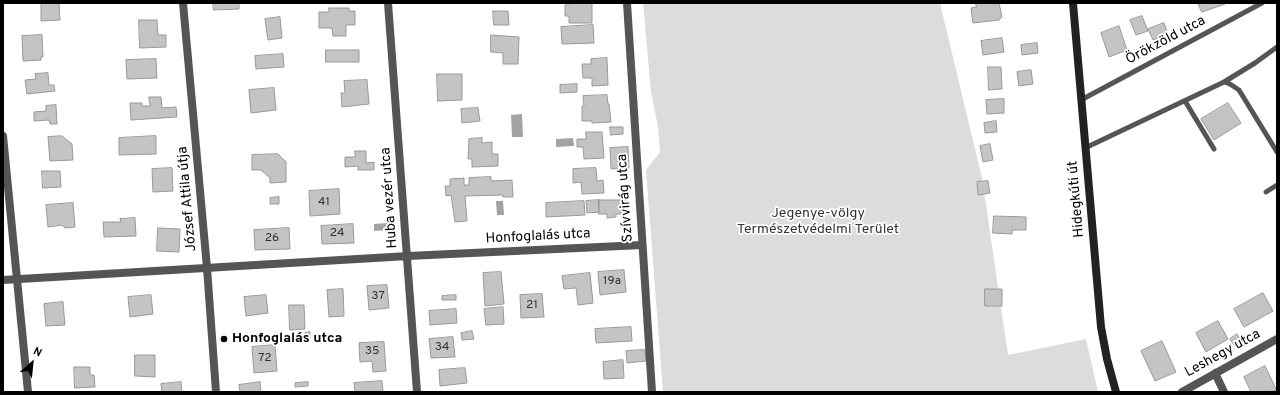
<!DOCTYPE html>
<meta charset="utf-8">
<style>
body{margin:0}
#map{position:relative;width:1280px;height:395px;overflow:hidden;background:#fff;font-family:Overpass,sans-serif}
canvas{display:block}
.frame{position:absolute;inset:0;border:4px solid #000;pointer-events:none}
.north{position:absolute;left:12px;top:343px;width:40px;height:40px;-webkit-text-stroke:3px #fff;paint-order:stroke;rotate:27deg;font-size:11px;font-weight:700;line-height:16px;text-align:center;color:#000}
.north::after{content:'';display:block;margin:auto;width:14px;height:18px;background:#000;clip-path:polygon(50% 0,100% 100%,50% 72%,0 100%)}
</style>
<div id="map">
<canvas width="1280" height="395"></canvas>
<div class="frame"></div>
<div class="north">N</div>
</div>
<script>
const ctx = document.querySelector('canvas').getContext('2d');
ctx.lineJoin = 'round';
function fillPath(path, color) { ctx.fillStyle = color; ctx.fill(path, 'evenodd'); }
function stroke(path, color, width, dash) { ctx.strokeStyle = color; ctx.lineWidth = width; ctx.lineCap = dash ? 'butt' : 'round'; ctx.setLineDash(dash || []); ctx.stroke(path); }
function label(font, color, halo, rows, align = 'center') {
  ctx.font = font + ' Overpass,sans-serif'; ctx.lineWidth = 3.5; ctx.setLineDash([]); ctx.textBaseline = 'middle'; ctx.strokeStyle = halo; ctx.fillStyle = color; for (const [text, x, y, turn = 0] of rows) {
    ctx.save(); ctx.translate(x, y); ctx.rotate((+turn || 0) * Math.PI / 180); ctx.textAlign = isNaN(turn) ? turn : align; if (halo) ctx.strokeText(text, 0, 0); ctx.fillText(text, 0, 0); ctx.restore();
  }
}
fillPath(new Path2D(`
 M643,3h297l42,175 26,177 78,-16 12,53h-435l-17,-222 14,-18 -2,-25 -7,-35z`), '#dcdcdc');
fillPath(new Path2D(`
 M522,114l1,23h-11l-1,-22z
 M573,138l1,8 -18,1v-8z
 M496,201h7l1,14h-7z
 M388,223v7l-14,1v-7z`), '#a3a3a3');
const building = new Path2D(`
 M59,3l1,17 -19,1v-17z
 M213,3h26v6l-25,1z
 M568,3h24v20h-23v-7h-4v-11h3z
 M976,3h23l3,14 -3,3 -26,3 -2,-15 5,-1z
 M1198,3h26l1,1 -23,8z
 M329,8h20v3h6v14h-9v11h-13l-1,-8h-13v-16h10z
 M493,11h15l1,14h-15z
 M1142,16l6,15 -12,4 -6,-15z
 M280,17l2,21 -14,2 -3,-21z
 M139,20h18l1,15h8v12l-26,1z
 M1164,23l4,11 -15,6 -5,-11z
 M593,25l1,18 -32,1 -1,-17z
 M1119,26l8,24 -18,7 -8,-24z
 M42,35l1,22h-2v3l-18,1 -1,-25z
 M491,35l28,2 -1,27h-15v-11l-12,-1z
 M1002,38l2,14 -21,3 -2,-14z
 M1037,43l1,10 -16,2 -1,-10z
 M326,50h33v12h-33z
 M283,54l1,13 -28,2 -1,-13z
 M607,58l1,27 -16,1v-8h-9l-1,-14h9v-5z
 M156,59l1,19 -30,1 -1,-19z
 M988,67h13l1,22 -13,1z
 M1031,70l2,14 -14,2 -2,-14z
 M48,73l1,12h5l1,6 -28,3 -2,-14 11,-1 -1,-5z
 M437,74h25v26l-24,1z
 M367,80l2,24 -27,3 -1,-14h4l-1,-12z
 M577,84v8l-17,1v-8z
 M274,88l2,22 -25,3 -2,-23z
 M607,95l1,9h1l2,18 -19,1v-2h-10v-15h2l-1,-10z
 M149,97h12l1,11 14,-1 1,10 -46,3 -1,-17h12v3h8z
 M1004,99v14l-17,1 -1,-14z
 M1228,103l13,20 -27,17 -13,-21z
 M56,105l1,19h-7l-1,-4 -15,1v-9l12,-1v-5z
 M478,108l2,13 -18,2 -1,-14z
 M996,121l1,11 -12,1 -1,-10z
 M610,127h13v7l-12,1z
 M586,132h16l2,26 -20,1 -1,-12h-6v-8h9z
 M62,136l10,8 1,16 -23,1 -2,-24z
 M156,136v18l-37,1v-17z
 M482,138v5l10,-1v12h6v12l-26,1v-8h-4l1,-20z
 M990,144l3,16 -10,2 -3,-16z
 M628,147l1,21 -18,1 -1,-21z
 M355,151h11v12l8,-1v8h-16v-4l-13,1v-10h10z
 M278,154l8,8v20l-16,1v-5l-9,-8h-9v-15z
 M172,168l1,23 -20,1 -1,-23z
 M596,168l1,13 6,-1 1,13 -22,1 -1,-12 -8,1v-14z
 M42,171h18l1,16 -18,1z
 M491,177v4l21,-1 1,17h-10v-2l-38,1 2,25 -12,1 -4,-27 -5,1 -1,-10h5v-7l14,-1v7h5v-7z
 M988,181l2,12 -12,2 -1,-13z
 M339,189l1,25 -30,2 -1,-25z
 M279,197v7h-9v-6z
 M599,200h27v14h-10v3l-9,1v-4h-8z
 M599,200v12l-12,1 -1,-12z
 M584,201l1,14 -39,2v-14z
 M73,203l2,24 -10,1 -3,-3 -14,2 -2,-22z
 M994,216l32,1v13h-14v4l-19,-1z
 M135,218l1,18 -32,1 -1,-15h18l-1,-3z
 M353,224l1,19 -32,1 -1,-18z
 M158,228l22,1 -1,23 -22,-1z
 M289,228l1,21 -35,1 -1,-20z
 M624,270l2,22 -26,3 -2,-23z
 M501,272l3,32 -19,2 -2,-33z
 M590,273l3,30 -15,2 -2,-17 -12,1 -2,-13z
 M387,285l2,23 -20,2 -2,-24z
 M343,289l1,27 -15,1 -2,-27z
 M985,289h17v17h-17z
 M1263,293l10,18 -29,16 -10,-18z
 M542,294l2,23 -23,1 -1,-23z
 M151,295l2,19 -23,3 -2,-20z
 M266,295l2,18 -22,3 -2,-19z
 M456,295v5h-14v-4z
 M63,302l2,23 -19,1 -2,-22z
 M289,305h15l1,24 -15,1z
 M503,307l1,17 -18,1 -2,-16z
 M456,309l1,14 -27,2 -1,-14z
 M1218,321l10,18 -22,13 -10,-19z
 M631,327l1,14 -36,2 -1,-14z
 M472,331l2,8 -12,1 -1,-7z
 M310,332v6l-4,1 -1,-6z
 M1237,334l5,8 -7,5 -5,-8z
 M453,337l2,20 -24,1 -2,-19z
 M1162,341l14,31 -21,9 -14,-30z
 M384,342l2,29 -13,1 -1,-11 -12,1 -1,-19z
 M275,345l2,26 -23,2 -2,-26z
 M645,350l1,11 -19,2 -1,-12z
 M135,355h20v22l-20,-1z
 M623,360l1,18 -20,1 -1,-17z
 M1265,366l12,25 -26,1 -7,-15z
 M74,367h16v8h4l1,12 -20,1z
 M465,368l2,15 -27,3 -1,-16z
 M382,381l1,11h-28l-1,-9z
 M181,382l1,10h-20l-1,-8z
 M260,382l1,10h-21l-1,-7z
 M308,382v4l-13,1v-4z`);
fillPath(building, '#c4c4c4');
stroke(building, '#999', 1);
stroke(new Path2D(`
 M1224,82l31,-19 22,-16
 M1081,100l181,-97
 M1185,101l29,48
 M1085,148l139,-66 6,2 9,6 38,62
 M1266,192l11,-7`), '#555', 5);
stroke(new Path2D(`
 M183,3l24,265 9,124
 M388,3l29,389
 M627,3l25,389
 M3,136l25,256
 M3,280l405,-24 234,-11
 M1215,373l9,19
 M1182,392l95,-53`), '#555', 8);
stroke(new Path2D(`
 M1073,3l28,324 6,32 9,33`), '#222', 8);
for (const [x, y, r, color] of [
 [224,339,4,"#000"]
]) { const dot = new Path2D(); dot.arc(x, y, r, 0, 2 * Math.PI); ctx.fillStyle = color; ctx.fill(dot); stroke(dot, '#fff', 1.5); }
label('12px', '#313131', null, [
 ["41",324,203],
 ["24",337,234],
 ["26",272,239],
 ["19a",612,282],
 ["37",378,297],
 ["21",532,306],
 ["34",442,348],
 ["35",372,352],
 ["72",265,359]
]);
label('14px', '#000', '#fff', [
 ["Örökzöld utca",1166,41,-28],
 ["Huba vezér utca",390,198,-94],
 ["Szívvirág utca",626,198,-94],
 ["József Attila útja",188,199,-95],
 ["Hidegkúti út",1077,199,-95],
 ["Honfoglalás utca",538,237,-3],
 ["Leshegy utca",1223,354,-29]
]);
label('14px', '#333', '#fff', [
 ["Jegenye-völgy",818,214],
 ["Természetvédelmi Terület",818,230]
]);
label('bold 14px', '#000', '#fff', [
 ["Honfoglalás utca",232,339]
], 'left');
</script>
